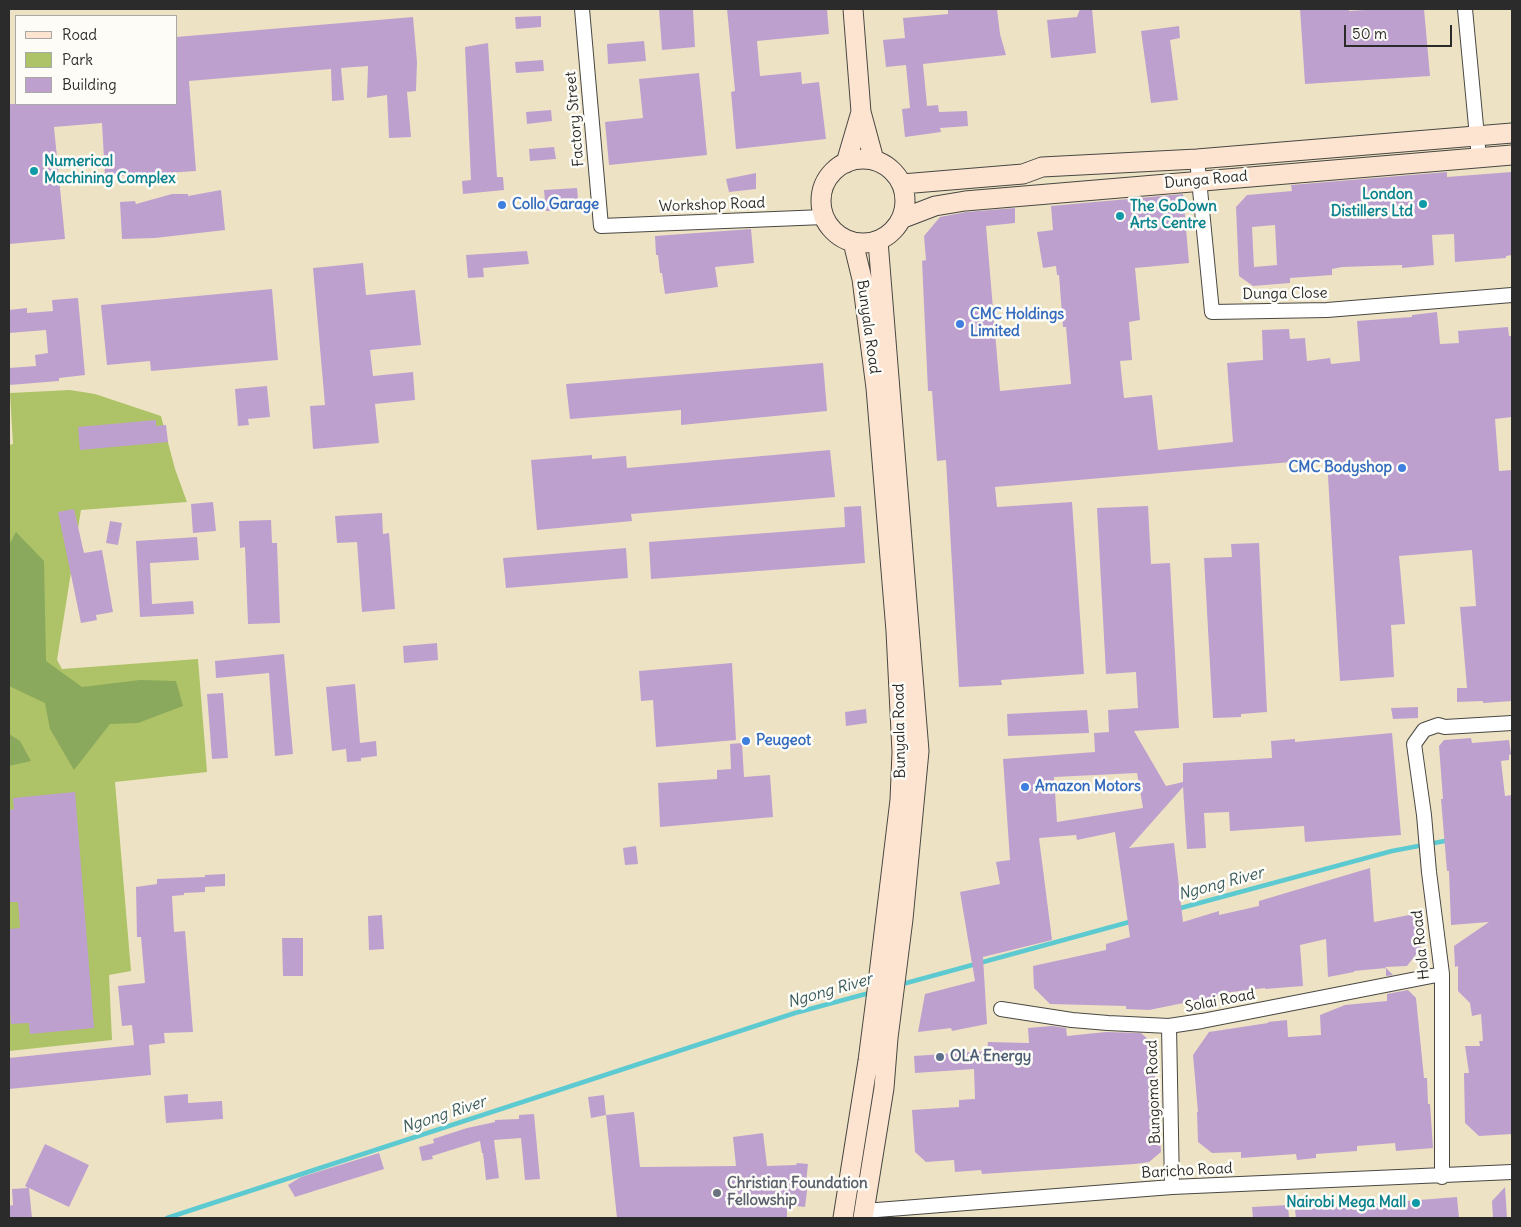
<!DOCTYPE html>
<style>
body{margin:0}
#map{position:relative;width:1521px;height:1227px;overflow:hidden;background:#ede3c4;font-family:Delius,sans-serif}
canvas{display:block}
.frame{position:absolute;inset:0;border:10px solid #2b2b2b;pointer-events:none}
.legend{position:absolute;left:15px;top:15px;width:162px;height:90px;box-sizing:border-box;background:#fdfcf7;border:1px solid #a9a8a5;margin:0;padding:6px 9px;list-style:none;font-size:15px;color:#2b2b2b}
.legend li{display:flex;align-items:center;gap:10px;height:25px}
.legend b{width:25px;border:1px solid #a9a8a5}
.scale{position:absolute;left:1344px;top:25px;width:108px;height:22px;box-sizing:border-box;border:2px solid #2b2b2b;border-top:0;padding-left:6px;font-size:15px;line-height:18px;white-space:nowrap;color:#2b2b2b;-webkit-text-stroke:4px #fdfcf7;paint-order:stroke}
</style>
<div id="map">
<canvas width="1521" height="1227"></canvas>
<div class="frame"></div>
<ul class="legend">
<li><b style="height:6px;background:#fde4d0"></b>Road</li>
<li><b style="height:14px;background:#aec367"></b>Park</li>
<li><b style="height:14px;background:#bea0cf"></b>Building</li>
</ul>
<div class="scale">50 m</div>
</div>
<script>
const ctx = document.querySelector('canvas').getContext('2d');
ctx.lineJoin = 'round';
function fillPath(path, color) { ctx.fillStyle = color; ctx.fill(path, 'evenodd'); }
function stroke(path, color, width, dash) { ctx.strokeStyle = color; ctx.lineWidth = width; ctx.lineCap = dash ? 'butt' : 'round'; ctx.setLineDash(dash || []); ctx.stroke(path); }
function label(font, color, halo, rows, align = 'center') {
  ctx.font = font + ' Delius,sans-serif'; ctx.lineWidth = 5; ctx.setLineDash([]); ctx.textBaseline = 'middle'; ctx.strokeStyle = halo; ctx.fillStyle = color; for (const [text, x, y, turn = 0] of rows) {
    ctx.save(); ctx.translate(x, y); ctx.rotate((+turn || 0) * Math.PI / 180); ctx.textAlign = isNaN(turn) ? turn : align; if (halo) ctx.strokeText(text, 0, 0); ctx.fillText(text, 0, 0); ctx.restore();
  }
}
fillPath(new Path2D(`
 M70,390l25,4 66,22 14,53 12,33 -106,8 -24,150 5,9 136,-10 9,113 -92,10 16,189 -22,4 3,65 -103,11v-606l4,-1 -3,-51z`), '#aec367');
fillPath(new Path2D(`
 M16,532l28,29 2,100 36,26 58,-7 36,1 7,25 -45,17 -28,1 -36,46 -24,-41 -5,-26 -36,-17v-141z
 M9,734l11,7 11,20 -22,5z`), '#8aa95c');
stroke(new Path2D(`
 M1177,909l215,-58 58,-11
 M899,985l234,-64
 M167,1218l628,-205 78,-21`), '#5ccad0', 4.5);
fillPath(new Path2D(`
 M659,9h34l2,38 -33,3z
 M727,9h100l2,25 -72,7 3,35 41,-4 1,12 17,-2 7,57 -90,10 -5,-57 4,-1z
 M948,9h49l3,25 6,21 -83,9 4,42 11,-1 1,7 28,-1 1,15 -28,2 1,4 -36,5 -3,-28 8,-1 -4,-43 -20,2 -3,-27 22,-2 -2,-20 45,-4z
 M1080,9h12l4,44 -45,5 -4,-38 30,-3z
 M1300,9h49v2l30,-2h45l6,67 -125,8z
 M541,16v11l-25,2 -1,-12z
 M413,17l4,45 -1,29 -9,1 4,45 -22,1 -2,-43 -20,3 1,-32 -27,2 3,32 -12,1 -1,-32 -142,12 7,90 -91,6 -3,-54 -48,4 11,112 -56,5v-140h167v-67z
 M1179,26l1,12 -10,2 8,60 -27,3 -10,-72z
 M644,41l2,20 -38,3 -1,-20z
 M488,43l9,134h6l1,13 -41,4 -1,-13 9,-1 -6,-133z
 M543,60l1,11 -28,2 -1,-11z
 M699,73l8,82 -98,10 -4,-43 38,-4 -4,-39z
 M551,110l1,11 -25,3 -1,-12z
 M554,147l2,12 -26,2 -1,-12z
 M1447,172v5l65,-5v83l-6,1v2l-51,4 -1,-28 -22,1 2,30 -32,3v-3l-60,2 -10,2v6l-42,3v5l-37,3 -14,-10 -3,-69 11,-12 45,-4 -1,-6zM1275,225l2,40 -23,2 -2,-40z
 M756,173v16l-27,3 -3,-13z
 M577,188l2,21 -33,2 -2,-21z
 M221,190l4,40 -70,8 -33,1 -2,-37 15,-1 1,3 36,-10h16v2z
 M1183,194l6,69 -54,5 5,52 -11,2 3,38 -12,1 4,37 28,-3 6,55 75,-8 -6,-79 36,-3 -1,-30 27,-1 1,10 15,-1 2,23 23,-3 1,6 29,-3 -3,-40 55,-4v-2l25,-3 3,32 19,-1 -1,-12 50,-4 1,9h3v81l-17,2 4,52 13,-1v231l-29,2v-2l-26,1v-14h10l-7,-81 16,-1 -4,-56 -73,6 6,68 -14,1 3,52 -54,4 -13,-222 -332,28 2,20 75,-5 12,172 -83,6 1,5 -43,2 -13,-227 -9,1 -5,-70h-4l-6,-130 4,-1 -2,-24 16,-19 26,-5 49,-4v15l-29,3 14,165 71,-7 -5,-57h-3l-4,-52h-2l-1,-9 -13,2 -6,-36 16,-2 -2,-24z
 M751,229l3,34 -39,4 3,20 -53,7 -3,-21h-2l-2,-18h-2l-1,-19z
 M527,251l2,13 -46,4 1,9 -16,1 -2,-23z
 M363,263l3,32 49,-5 6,55 -51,5 3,26 40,-4 2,28 -40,4 4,39 -66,6 -3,-43 15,-1 -12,-137z
 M272,289l6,71 -127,11 -1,-10 -43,4 -6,-60z
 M78,298l7,77 -26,3v3l-50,4v-17l27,-2 -1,-11 13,-2 -2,-23 -37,3v-23l18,-2v5l26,-2 -1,-11z
 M823,363l4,48 -146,14v-15l-111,9 -4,-35z
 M267,386l3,31 -22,2 1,6 -11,1 -3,-37z
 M156,420v6l10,-1 2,17 -88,8 -2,-23z
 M830,450l5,47 -204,17 1,7 -95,9 -6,-70 61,-5v4l34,-3 1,12z
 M213,502l3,29 -23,2 -2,-29z
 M861,506l4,57 -214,16 -2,-37 196,-15 -1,-20z
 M1148,506l3,58 19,-1 9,165 -45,3 32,55 17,-4v-19l89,-5 -1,-17 24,-2v3l97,-9 9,102 -96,7 -1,-16 -74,5 -1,-19 -25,1 2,35 -19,1 -4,-62 -54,61 45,-5 9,79 36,-11v4l40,-9v-5l111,-33 4,54 40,-8 7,34 -14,18 -22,1 8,8 -7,1v-8l-32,3v1l-26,5 -2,-38 -26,6 3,41 -38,3v-1l-42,5v2l-74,15 -23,-1v-3l-76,-2 -16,-16 -1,-22 73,-16v-6l24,-7 -15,-105 -38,8 -1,-5 -37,3 13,102 -69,17 4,67 -35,7 -1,-3 -33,4 7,-38 50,-13 -15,-89 40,-8 -4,-22 14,-2 -7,-101 92,-7 -1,-19 15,-1 -1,-22 30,-2 -2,-36 -30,2 -9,-166zM1137,773l6,35 -86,14 -3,-45z
 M74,509l10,44 18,-3 11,62 -17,3 1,5 -16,3 -23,-111z
 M382,513l1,21 6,-1 6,76 -33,3 -5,-70 -20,1 -2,-27z
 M271,520l1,23h5l3,80 -32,1 -3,-77 -5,1 -1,-27z
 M110,521l12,2 -4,22 -12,-2z
 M197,537l2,23 -49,3 2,41 41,-3 1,13 -54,3 -4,-76z
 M1259,543l8,169 -26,2v3l-28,1 -9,-160 28,-1 -1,-13z
 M626,548l2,30 -122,10 -3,-30z
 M437,643l1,17 -34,3 -1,-17z
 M284,654l9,100 -18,2 -6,-83 -53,5 -1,-17z
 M732,663l4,77 -80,7 -3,-47 -12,1 -2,-30z
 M355,684l5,59 16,-2 1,15 -16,2v3l-14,1 -1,-13 -14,2 -6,-64z
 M223,693l5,65 -16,1 -5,-65z
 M1418,707v11l-25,1 -2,-11z
 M866,709l1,14 -21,3 -1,-14z
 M1087,710l2,23 -81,3 -1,-22z
 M1471,738l1,5 37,-3 2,14 -2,1v5l-8,1 4,35 7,-1v339l-33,2 -14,-13 -1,-50h5l-4,-27h15l-1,-5h4l-2,-27 -9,2 -2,-13 -12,-12v-25l-3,1 -1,-21 35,-24 -38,3 -2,-54h-2l-6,-72h2l-4,-53 5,-6z
 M742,743l2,34 26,-2 3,42 -113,10 -2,-44 59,-4v-9l14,-1 -1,-25z
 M75,792l19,236 -64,6 -1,-11 -18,1 -2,-24v-71l11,-1 -2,-26h-9v-92l5,-1 -1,-11z
 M636,846l2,18 -13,1 -2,-17z
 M225,874v12l-20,1v5l-21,1v2l-12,1 2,36 11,-1 8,101 -29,1 1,10 -16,2 2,30 -142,14v-31l125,-13 -2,-20 -10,1 -4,-40 27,-3 -4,-46h-4l-1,-50 21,-3v-5l48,-2v4v-6z
 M382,915l2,34 -15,1 -1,-34z
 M282,938h21v38h-20z
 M1408,990l8,8 8,80h3l1,26h2l3,44 -37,3 -1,-8 -38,3v5l-41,3v4l-19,2 -1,-6 -55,4v-6l-29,1 -14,-11 -1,-30h1l-5,-57 16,-23 59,-9v-1l19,-2 1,17 33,-2 -1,-20 25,-10 42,-4v-7z
 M1052,1026l14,2 1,8 39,-4 35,1 11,10 9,109 -12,10 -14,2 -153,10 -1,-4 -26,2 -1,-12 -28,2 -11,-10 -3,-42 47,-3v-7l16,-1 -1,-30 -59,4 -1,-17 73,-5 1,-9 41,1 -1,-15z
 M188,1094v9l34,-2 1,18 -57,4 -2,-27z
 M604,1095l2,20 -15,3 -3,-21z
 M634,1112l6,55 96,-1 -3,-29 30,-4 4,33 29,-1 1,-2 11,1 -2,19h2l-3,24 -18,-2v13h-170l-11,-103z
 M534,1114l6,65 -15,1 -4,-42 -27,2 5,38 -13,2 -3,-27h-1l-2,-12 -48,15 1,3 -11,2 -3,-14 15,-4 -1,-4 34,-11 28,-6v-2l24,-1v-4z
 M45,1144l44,21 -20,42 -40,-19 3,30h-23v-12l4,-1 -1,-16 16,-1 -3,-2z
 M379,1153l5,16 -89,28 -7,-12 13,-8z
 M1505,1187l2,31h-14l-1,-17z
 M1457,1197l2,21h-163l-1,-8z
 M1288,1205l1,13h-36l-1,-11z`), '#bea0cf');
const street = new Path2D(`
 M582,9l19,217 223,-9
 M1465,9l14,149
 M1197,159l15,153 115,-2 185,-15
 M1001,1009l71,11 36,3 61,3 33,-5 240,-47
 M1169,1026l3,161
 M1442,1177v-203l-13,-102 -5,-57 -10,-71 10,-14 14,-5 7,2 67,-4
 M864,1211l308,-24 340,-15`);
const secondary = new Path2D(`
 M853,9l8,103 13,48
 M821 201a42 42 0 1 1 84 0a42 42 0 1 1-84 0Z
 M846,163l15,-51
 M902,184l121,-10 19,-7 155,-8 315,-26
 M901,219l34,-13 30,-5 547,-46
 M843,1218l25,-157 9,-70 23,-191 2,-48 -6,-121 -20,-243 -14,-109 -9,-37
 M863,1218l21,-130 4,-50 15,-119 16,-168 -41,-510`);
stroke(street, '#484742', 16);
stroke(secondary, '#484742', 21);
stroke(street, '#fff', 14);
stroke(secondary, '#fde4d0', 19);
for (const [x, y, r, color] of [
 [34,171,5,"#0f9aa8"],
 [1423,204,5,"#0f9aa8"],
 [502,205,5,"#3f7fe0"],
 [1120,216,5,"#0f9aa8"],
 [960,324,5,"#3f7fe0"],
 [1402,468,5,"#3f7fe0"],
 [746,741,5,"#3f7fe0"],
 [1025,787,5,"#3f7fe0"],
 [940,1057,5,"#5c6f8a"],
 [717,1193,5,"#6b7280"],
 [1416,1203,5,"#0f9aa8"]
]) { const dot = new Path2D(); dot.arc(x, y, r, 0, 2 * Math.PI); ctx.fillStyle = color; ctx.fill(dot); stroke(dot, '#fdfcf7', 2); }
label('15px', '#2b2b2b', '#fdfcf7', [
 ["Factory Street",575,119,-95],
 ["Dunga Road",1206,180,-5],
 ["Workshop Road",712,205,-2],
 ["Dunga Close",1285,294,-1],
 ["Bunyala Road",868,327,82],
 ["Bunyala Road",900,731,-91],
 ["Hola Road",1421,945,-96],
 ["Solai Road",1220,1001,-11],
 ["Bungoma Road",1154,1092,-92],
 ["Baricho Road",1187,1171,-3]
]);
label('bold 15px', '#0d838f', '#fdfcf7', [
 ["Numerical",44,162],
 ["Machining Complex",44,179],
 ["London",1413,195,"right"],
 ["Distillers Ltd",1413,212,"right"],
 ["The GoDown",1130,207],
 ["Arts Centre",1130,224],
 ["Nairobi Mega Mall",1406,1203,"right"]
], 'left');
label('bold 15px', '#366cbe', '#fdfcf7', [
 ["Collo Garage",512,205],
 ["CMC Holdings",970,315],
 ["Limited",970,332],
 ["CMC Bodyshop",1392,468,"right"],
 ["Peugeot",756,741],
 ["Amazon Motors",1035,787]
], 'left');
label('bold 15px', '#4e5e75', '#fdfcf7', [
 ["OLA Energy",950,1057]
], 'left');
label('bold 15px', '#5b616d', '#fdfcf7', [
 ["Christian Foundation",727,1184],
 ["Fellowship",727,1201]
], 'left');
label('italic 16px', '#3a5b5d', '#fdfcf7', [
 ["Ngong River",1221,884,-15],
 ["Ngong River",830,991,-16],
 ["Ngong River",444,1115,-18]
]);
</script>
